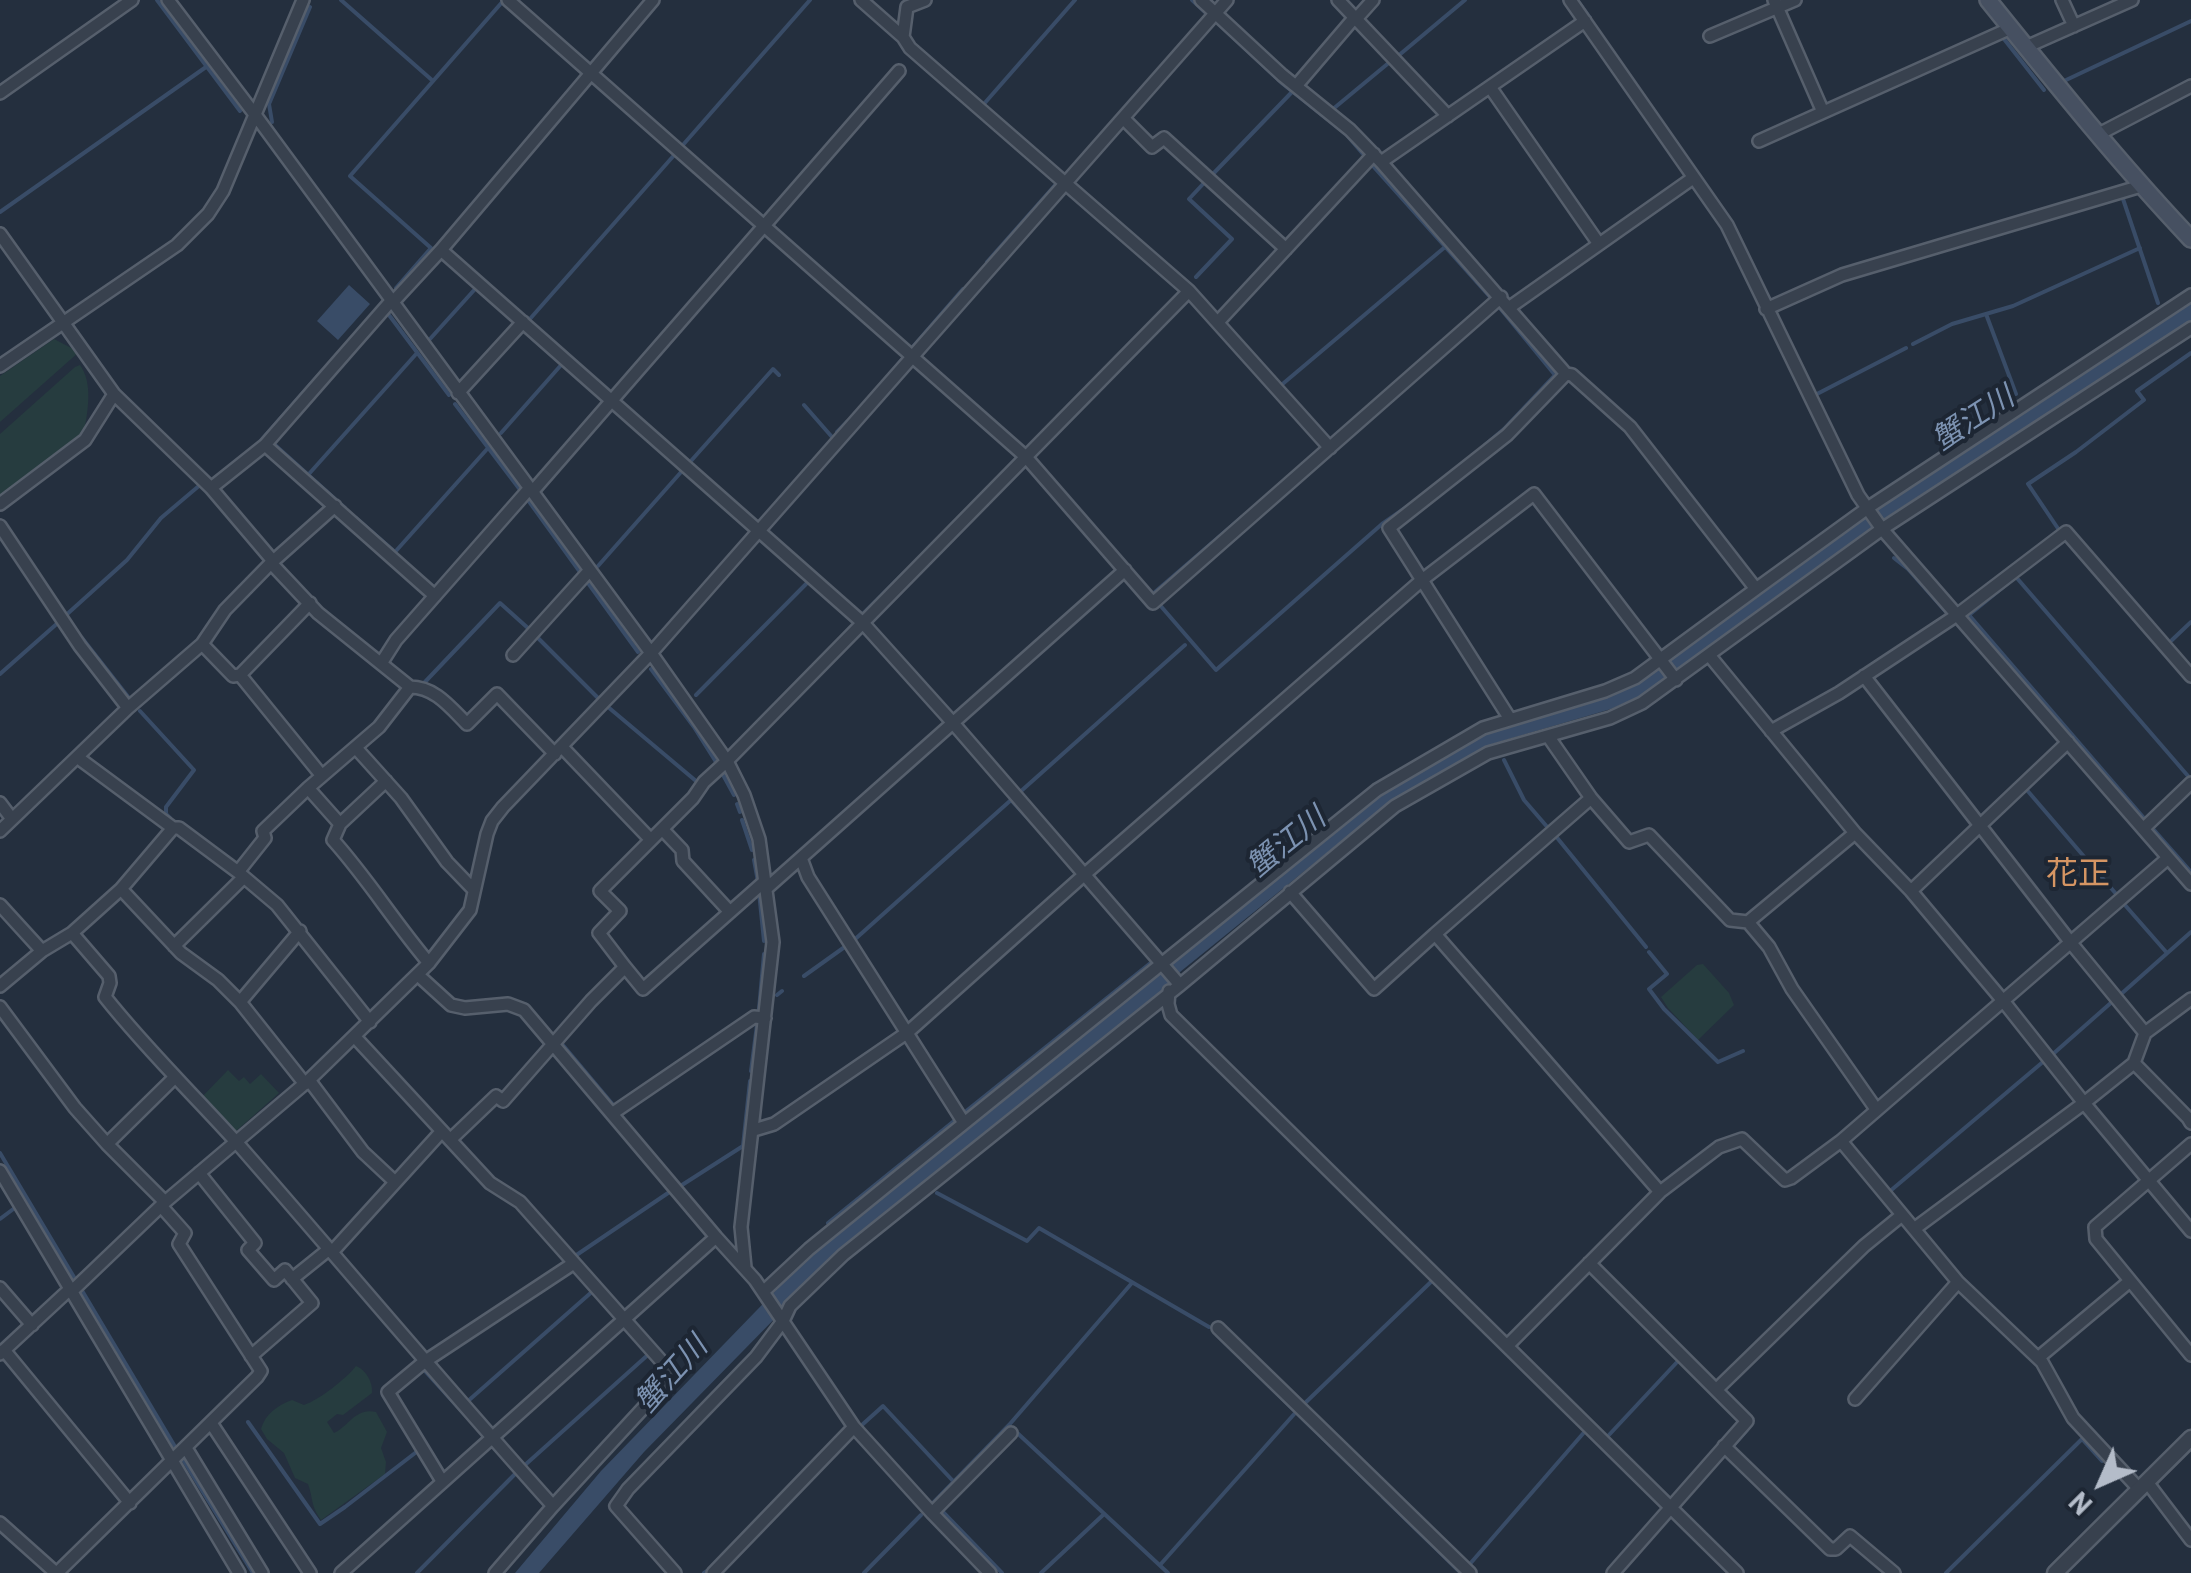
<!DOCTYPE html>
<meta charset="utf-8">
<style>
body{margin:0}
#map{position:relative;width:2191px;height:1573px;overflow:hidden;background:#242f3e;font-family:Barlow,sans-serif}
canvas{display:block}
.north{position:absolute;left:2051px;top:1433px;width:100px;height:100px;-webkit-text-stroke:8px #1d2633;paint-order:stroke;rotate:225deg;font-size:28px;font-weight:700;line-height:40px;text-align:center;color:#b4bcc9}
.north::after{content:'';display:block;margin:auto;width:35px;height:45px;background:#b4bcc9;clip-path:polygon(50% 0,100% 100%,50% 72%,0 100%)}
</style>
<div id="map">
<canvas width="2191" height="1573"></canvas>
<div class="north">N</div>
</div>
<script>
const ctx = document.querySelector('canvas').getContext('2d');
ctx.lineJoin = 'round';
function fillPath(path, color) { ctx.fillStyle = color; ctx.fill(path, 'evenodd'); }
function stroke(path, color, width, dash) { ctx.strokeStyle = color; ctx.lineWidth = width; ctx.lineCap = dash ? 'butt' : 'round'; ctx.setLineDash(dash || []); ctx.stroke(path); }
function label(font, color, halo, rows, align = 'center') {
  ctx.font = font + ' Barlow,"Noto Sans JP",sans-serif'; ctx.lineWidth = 8; ctx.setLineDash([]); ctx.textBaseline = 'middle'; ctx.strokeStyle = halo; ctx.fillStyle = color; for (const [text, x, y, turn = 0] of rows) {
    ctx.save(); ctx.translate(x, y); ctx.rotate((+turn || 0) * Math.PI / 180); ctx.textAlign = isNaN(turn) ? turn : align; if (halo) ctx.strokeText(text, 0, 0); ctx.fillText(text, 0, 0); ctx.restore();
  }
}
fillPath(new Path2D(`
 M54,339l25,13 -79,70v-46z
 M80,365c13,18 8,46 4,67l-84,64v-62l75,-67z
 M1703,964l26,29 5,12 -36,35 -30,-32 -7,-11 36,-32z
 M228,1070l11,11 5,-4 6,7 11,-10 18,19 -44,39 -5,1 -31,-33z
 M356,1366c10,4 17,16 16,27l-29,22 -6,-1 -10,8 7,11c16,-8 22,-26 42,-21l11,20 -6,16 5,14 -1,12 -64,46c-11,-16 -7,-19 -13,-36l-13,-6 -11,-25 -17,-14 -6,-10c4,-15 17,-24 31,-29l12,5c15,-5 43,-27 52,-39z`), '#263c3f');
fillPath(new Path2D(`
 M349,285l21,19 -32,36 -21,-19z
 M2191,300v21l-309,199 -237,174 -34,15 -119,35 -101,57 -211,171 -7,11 -334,270 -195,199 -105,121h-24l86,-102 217,-224 563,-455 105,-59 120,-39 260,-180z`), '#394c67');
stroke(new Path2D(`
 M157,0l83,111
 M341,0l92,81
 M1192,0l13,12
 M1577,0l13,18
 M1222,27l61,57 63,50 17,20
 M2004,39l40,51
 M1398,56l67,-56
 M2064,81l127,-60
 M983,105l92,-105
 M1333,109l58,-48
 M272,122l-3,-18 41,-97
 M682,146l128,-146
 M1373,166l118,132
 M1211,176l80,-83
 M2123,199l35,104
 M0,212l206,-145
 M987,262l70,-79 -3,-3
 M1196,277l36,-38 -43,-40 14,-15
 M396,288l35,-40 -81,-72 154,-176
 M1986,314l30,80
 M389,315l60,80
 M529,320l147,-167
 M430,339l46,-51
 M1913,344l39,-20 61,-18 127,-58
 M911,349l52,-60
 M1279,387l166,-140
 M876,390l30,-35
 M1816,397l-1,-2 91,-47
 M455,404l66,87
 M804,405l28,32
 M837,432l11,-11
 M501,433l61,-69 -29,-25
 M257,445l66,-75
 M275,445l70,63
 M1485,445l19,-16 51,-54 -55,-67
 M690,462l83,-93 6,6
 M308,475l109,-122
 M528,500l52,72
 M356,518l39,34 93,-104
 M2059,530l-31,-46 48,-32 68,-52 -7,-9 54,-38
 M1894,558l14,11 39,44
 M598,566l84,-95
 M2018,575l-49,40 174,202
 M2016,577l172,199
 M588,583l50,69
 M1155,592l87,-75
 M1159,604l57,66 166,-146 29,-20
 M860,613l2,2 41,-41
 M65,616l62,-56 34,-42 39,-33
 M539,635l-2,2 62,62
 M82,638l47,60
 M2172,640l19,-18
 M651,669l43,58 22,35
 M0,674l60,-53
 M424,683l76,-80 29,26
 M696,695l112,-113
 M608,707l88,74
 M140,711l54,59 -28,37v7l4,4
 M1504,760l20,40 25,29
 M722,773l12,22
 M2026,789l91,106
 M1020,792l165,-147
 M737,804l3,8
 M742,820l10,30
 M2154,830l37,42
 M1554,834l92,113
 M754,860l4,22
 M759,892l5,49
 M2124,904l43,49
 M853,941l158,-141 22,24
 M1649,952l18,22 -18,15 15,20 54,53 25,-11
 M804,976l42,-30
 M777,995l5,-4
 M2120,995l71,-63
 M759,1009l5,-55
 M562,1044l52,62
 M2053,1054l60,-53
 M751,1071l6,-46
 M965,1112l188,-151
 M0,1153l177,297
 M682,1185l61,-39 7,-65
 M1887,1190l2,2 155,-131
 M937,1193l90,48 12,-13 170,99
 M0,1219l16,-12
 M828,1223l126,-102
 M575,1256l96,-65
 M1217,1335l157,153
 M425,1371l41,45
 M468,1401l126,-111
 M1304,1404l130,-125
 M248,1422l72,102 25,-17 74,-57 -2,-2
 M863,1424l20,-18 70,75
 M1013,1429l155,144
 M1608,1436l71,-76
 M1733,1448l-1,-1 15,-17
 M182,1458l71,115
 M525,1465l125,-112
 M1383,1497l78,76
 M933,1503l76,-78 122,-141
 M941,1510l61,63
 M1160,1565l136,-153
 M1469,1565l118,-136
 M417,1573l100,-101 -1,-2
 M704,1573l3,-2
 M864,1573l57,-58
 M1041,1573l62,-58
 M1946,1573l136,-134 20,22`), '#394c67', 4);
const minor = new Path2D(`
 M168,0l88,116 395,537 76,108 17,34 15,44 14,103 -32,285 4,40
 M508,0l518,457 127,146 348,-306
 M861,0l42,37 7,11 279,243 141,157
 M1201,0l81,75 68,55 31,32 185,212 -59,61 -118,93 121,191
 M1338,0l110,116
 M1570,0l157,225 131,270 24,34 309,355
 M1774,0l49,112
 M2062,0l12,26
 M1356,19l17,-19
 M1710,36l85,-36
 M903,37l4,-30 18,-7
 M2026,47l106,-47
 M1296,86l59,-69
 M1490,87l109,157
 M0,93l132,-93
 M1123,118l29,29 12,-9 122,111
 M2097,135l94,-49
 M1759,141l252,-113
 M1381,162l204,-141
 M0,234l114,160 97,94 62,73
 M441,250l422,373 90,100 227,262
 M392,303l49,-53 212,-250
 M1510,307l183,-129
 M1766,309l76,-34 299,-89
 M1218,322l156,-168
 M0,366l177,-121 31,-31 15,-23 80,-191
 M458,393l65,-71
 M265,445l170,151
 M211,488l54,-43 126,-144
 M532,492l367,-421
 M0,504l85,-64 29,-46
 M0,526l80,120 48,62
 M1756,589l113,-82 322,-212
 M202,644l31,32 7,-1 70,-72
 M513,655l77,-85
 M1709,655l146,178 56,58 93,111 80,101 107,128
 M382,662l14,-22 133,-151
 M240,675l82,101
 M1864,676l207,267 74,90
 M410,687c25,0 40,20 57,37l30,-30 58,60
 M1771,731l68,-38 118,-78 109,-83 125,144
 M1548,736l43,62 38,44 20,-7 81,85 18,2 21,25 23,42 84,120
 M562,747l89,93
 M356,748l45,50 46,64 26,27
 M77,757l96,71h6l59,44 39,33 93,117
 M308,788l32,36 -7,16c35,39 62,83 96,123
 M0,803l12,16
 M340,824l46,-43
 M662,829l20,21 1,11 47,51
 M2143,829l48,-46
 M0,831l128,-123 74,-64 23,-34 46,-47 64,-57
 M801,858l7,19 156,246
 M238,872l27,-34 -2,-7 45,-43 71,-61 31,-40 -92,-74 -47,-50
 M767,888l358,-318
 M121,889l60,64 37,27 22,22 65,82
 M1911,891l157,-149
 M1290,892l84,97 61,-55 225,258
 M0,905l42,46
 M1748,922l107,-89
 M72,933l37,43 1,7 -5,14c42,53 89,98 133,147 105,120 208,243 315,362
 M1435,934l156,-136
 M174,946l70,-69
 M625,967l-26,-34 21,-22 -20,-20 93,-93 11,-16 23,-21 462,-470
 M418,975l33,30 14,3 43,-4 16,6 192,227 39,43 99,147 78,86 58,60
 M0,986l42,-35 30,-18 49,-44 52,-61
 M1169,991l-1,13 3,11 566,558
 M240,1002l60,-71
 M0,1007l75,101 32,36 58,58
 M354,1036l136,147 30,19 151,170 -1,7 -117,127 -58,67
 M2134,1063l54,55 3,5
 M309,1080l54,72 31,29
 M613,1113l141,-96 11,1
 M754,1130l20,-6 134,-92 177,-158 337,-294 112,-86 142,186
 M450,1140l46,-44 7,5 88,-100 34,-34 18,22 122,-108
 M1841,1141l117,141 84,80 31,56 67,72
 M107,1144l67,-66
 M2191,1144l-96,83 1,12 95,116
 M0,1171l239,402
 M199,1173l56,70 -7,7 26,30 11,-10 27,33 -61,53
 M1914,1229l170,-126 50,-40 11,-30 46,-34
 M332,1252l110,-121
 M1589,1263l158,158 -134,152
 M292,1279l36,-29
 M0,1288l32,37
 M72,1291l93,-89 144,-122 120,-117 41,-53 17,-76 5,-13 11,-14 148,-154 576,-653
 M763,1292l46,-43 91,-74 477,-385 106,-62 122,-37 30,-13 121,-89 -126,-162 -58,-52 -6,-1
 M1218,1328l252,245
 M1508,1345l152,-153 59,-45 23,-8 43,41 6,-2 50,-37 327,-283
 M4,1350l126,153
 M0,1354l70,-65
 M2038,1358l92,-77
 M1716,1390l148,-144 38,-31
 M1855,1399l103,-117
 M211,1423l99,150
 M1724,1446l106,103h6l14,-13 44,37
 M186,1448l76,125
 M442,1481l-54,-89 36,-30 150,-99
 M2147,1482l44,58
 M932,1513l79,-80
 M0,1523l56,50
 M57,1573l200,-196 4,-6 -82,-127 6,-11 -24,-27
 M341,1573l375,-336
 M675,1573l-59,-67 12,-17 128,-132 27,-36 7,-15 53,-51 337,-270 215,-179 93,-53 122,-35 32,-15 240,-174 309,-201
 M713,1573l141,-146`);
const tertiary = new Path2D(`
 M2055,1573l136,-135`);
const secondary = new Path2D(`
 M1988,0c66,82 131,163 203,239`);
stroke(minor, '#565f6c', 16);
stroke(tertiary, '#565f6c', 19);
stroke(secondary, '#565f6c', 20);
stroke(minor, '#38414e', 11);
stroke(tertiary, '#38414e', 14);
stroke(secondary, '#465061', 15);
label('italic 30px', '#7c92b1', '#1d2633', [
 ["蟹江川",1973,418,-33],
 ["蟹江川",1286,842,-39],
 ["蟹江川",671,1374,-48]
]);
label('32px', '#d59563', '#1d2633', [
 ["花正",2078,873]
]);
</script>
